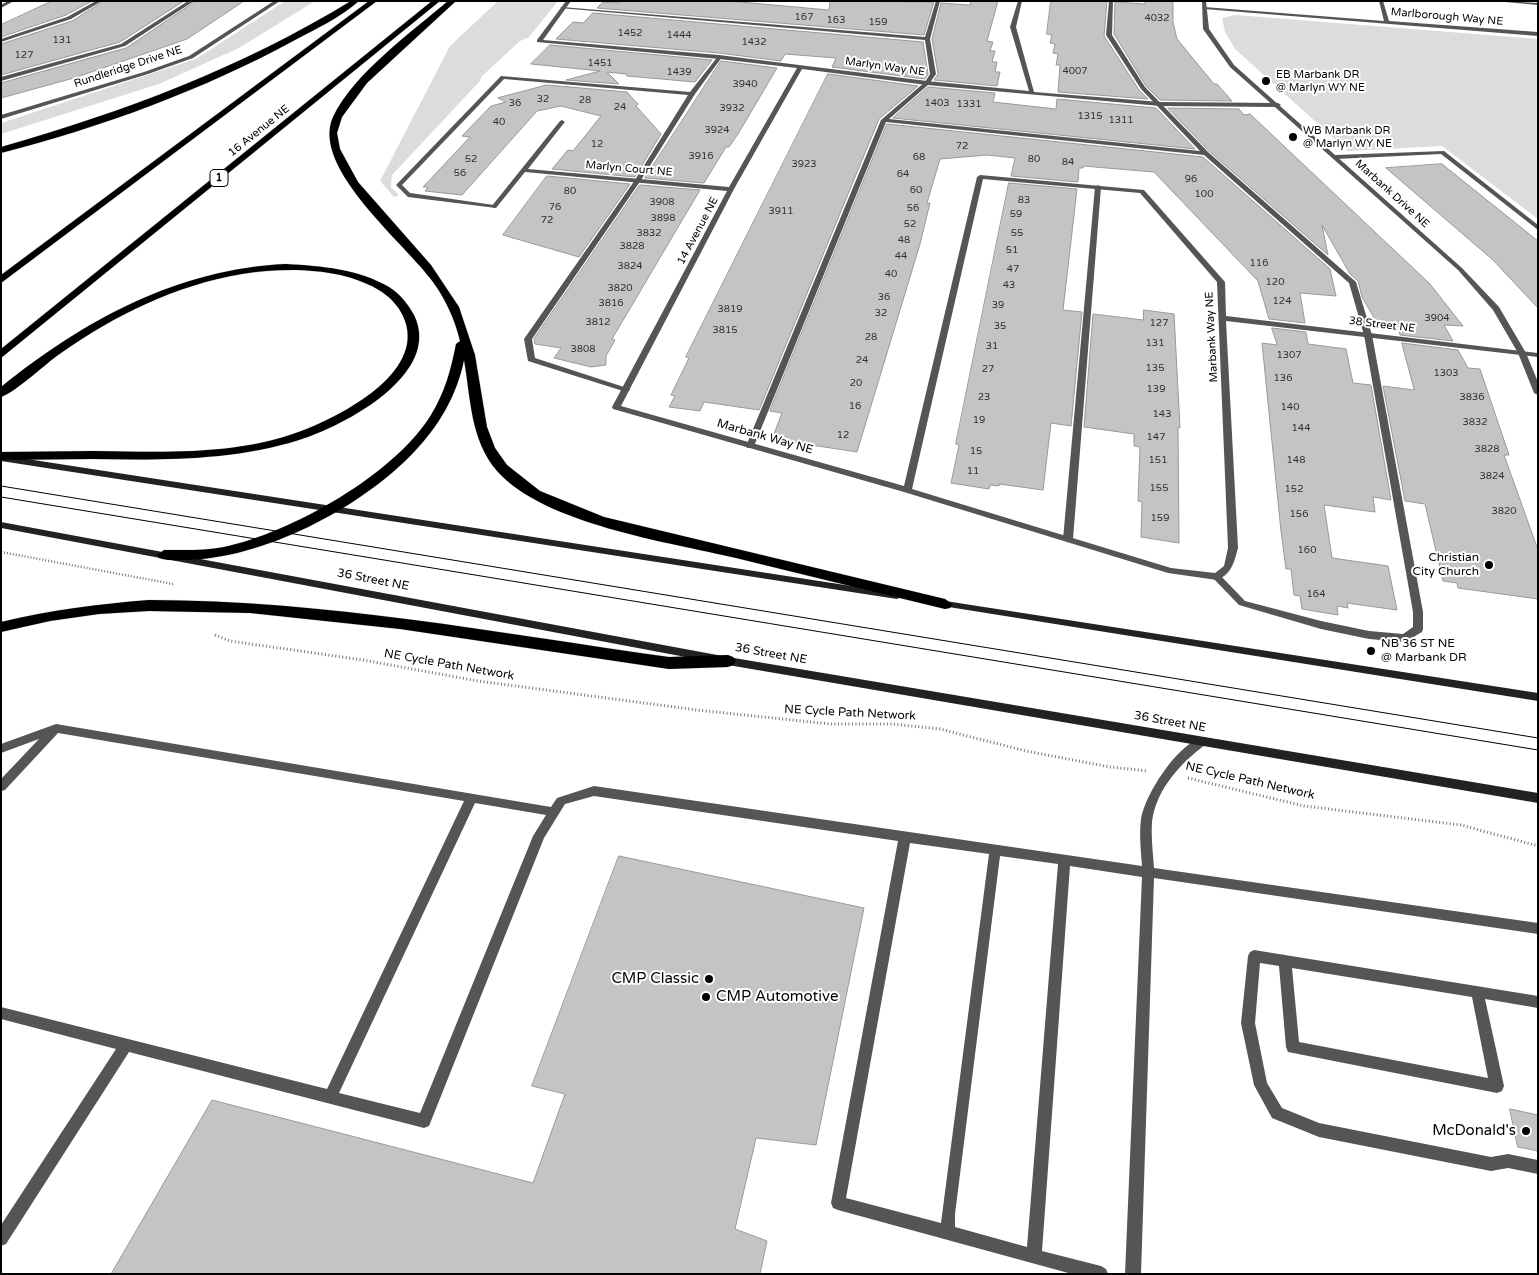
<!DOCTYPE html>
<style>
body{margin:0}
#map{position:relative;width:1539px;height:1275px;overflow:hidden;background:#fff;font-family:"Varela Round",sans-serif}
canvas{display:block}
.frame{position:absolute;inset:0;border:2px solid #000;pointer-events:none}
</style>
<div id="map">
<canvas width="1539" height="1275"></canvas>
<div class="frame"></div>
</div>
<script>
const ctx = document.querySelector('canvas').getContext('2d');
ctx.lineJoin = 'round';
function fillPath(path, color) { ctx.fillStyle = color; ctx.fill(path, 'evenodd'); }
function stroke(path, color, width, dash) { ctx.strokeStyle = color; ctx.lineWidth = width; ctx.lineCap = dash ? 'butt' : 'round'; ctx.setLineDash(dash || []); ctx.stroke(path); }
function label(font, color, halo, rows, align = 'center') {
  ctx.font = font + ' "Varela Round",sans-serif'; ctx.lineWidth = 4; ctx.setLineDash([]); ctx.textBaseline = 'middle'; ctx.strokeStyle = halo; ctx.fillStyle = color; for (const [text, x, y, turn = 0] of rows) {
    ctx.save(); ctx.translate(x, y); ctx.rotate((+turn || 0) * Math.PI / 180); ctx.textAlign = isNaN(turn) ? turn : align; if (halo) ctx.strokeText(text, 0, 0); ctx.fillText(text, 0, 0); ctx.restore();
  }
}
fillPath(new Path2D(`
 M285,1h30l-76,47 -80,36 -158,50v-11l195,-64z
 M498,1h60l-29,36 -9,4 -39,36 -1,4 -88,94 -1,12 8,8 -5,2 -14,-16 70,-135z
 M1236,15l302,24v180l-96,-73 -94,5 -113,-102 -10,-17 -3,-14z`), '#dcdcdc');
const building = new Path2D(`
 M52,1h40l-26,14 -65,22v-12z
 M104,1h80l-64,41 -119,33v-31l71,-23z
 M196,1h48l-57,38 -113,39 -73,20v-15l125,-35z
 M620,1h109l100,9 1,-9 104,1 -10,33 -327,-27 6,-6 16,1z
 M971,1h27l-11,40 6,1 -3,9h5l-3,11h5l-2,10h5l-3,14 -63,-6 4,-6 -6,-35 9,-36 29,2z
 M1051,1h56l-3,35 35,54 9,9 -90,-7 2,-27h-4l2,-11 -5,-1 2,-9 -5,-1 2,-8 -5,-1z
 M1145,1h28v21l4,17 37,45h3l15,17 -72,-1 -14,-14 -32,-52 1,-32 30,2z
 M593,13l330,29 5,32 -3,5 -93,-12 4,-9 -51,-4 -4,7 -62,-8 -163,-14 17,-17 10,1z
 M550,45l162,15 -17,22 -68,-6 -1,-2 -19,-2 12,12 -53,-4 34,-9 -69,-7z
 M721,61l56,7 -39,66 -9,13h-3l-22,36 -59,-5z
 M828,74l90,12 -39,33 -120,291 -55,-8 -4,9 -31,-4 6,-11 -4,-1 18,-37 -3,-1z
 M547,85l80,7 11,12 -2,2 25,28 -26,43 -83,-8 16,-19 5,1 28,-35 -40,-10 -24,5 -75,84 -37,-4 3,-4h-5l47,-50 -8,-1 29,-30 15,-4 -8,-4z
 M928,87l67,6 -2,9 63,7 1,-10 99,9 39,41 -302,-31z
 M1168,108l71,1 5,6 6,-1 180,170 33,42 -19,-1 9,16 -53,-6 -2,-9h-19l-17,-29 -4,-16 -8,-7 -28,-49 6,30 -119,-104z
 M887,124l316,33 127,112 6,27 -36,-3 5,30 -36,-4 -11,-38 -104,-109 -71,-6v2h-4l-1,14 -67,-6 4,-18 -28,-3 -47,4 -13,44h3l-10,41 -63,208 -85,-13 10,-26 -12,-2z
 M1442,164l96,77v67l-45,-48 -107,-92z
 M547,176l83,8 -51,73 -76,-22z
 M1009,183l68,6 -14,121 19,2 -11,114 -20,-3 -8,67 -44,-6v2l-9,-1 -1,4 -38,-6 8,-38 -3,-1z
 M640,185l60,5 -88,149 3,1 -9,16v9l-15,2 -37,-9 7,-10 -26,-4 -1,-5z
 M1144,310l30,4 6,114 -2,-1 1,116 -38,-6 1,-35 -4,-1 2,-54 -6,-1v-12l-50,-7 9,-113 50,6z
 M1272,328l34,4 2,12 38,5 7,34 18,2 20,115 -18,-3 2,15 -51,-7 8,53 56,8 9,44 -50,-7 1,5 -11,-2 1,9 -36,-6 -2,-13 -6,-1 -3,-26h-5l-5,-38 -19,-188 15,2z
 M1402,343l56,7 10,18 12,1 29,86h-5l34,95v49l-80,-11 -1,-5 -14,-2 -18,-77 -20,-3 -22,-115 31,4z
 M619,856l245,52 -48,237 -60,-7 -21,91 32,12 -7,33h-649l101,-174 321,83 32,-89 -33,-8z
 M1510,1109l28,6v36l-20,-4z`);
fillPath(building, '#c4c4c4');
stroke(building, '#999', 1);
const motorway = new Path2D(`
 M351,1h8c-18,16 -43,28 -64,39 -92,50 -193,87 -294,113v-6c125,-36 238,-78 350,-146z
 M369,1h8l-376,282v-8z
 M432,1h8l-439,357v-9z
 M448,1h8l-89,82 -25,34 -5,16 3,16 18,33 73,83 28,42 16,48 12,72 8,21 12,17 33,26 64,26 341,82 7,5 -2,4 -5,1c-70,-17 -140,-34 -209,-51 -68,-16 -192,-34 -239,-87 -27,-32 -26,-72 -33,-111 -7,35 -25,66 -50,92 -53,56 -151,107 -229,108 -8,0 -18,1 -26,-2l-2,-3 7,-5c20,0 41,1 60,-3 67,-14 171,-73 207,-132 14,-23 20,-45 25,-71l4,-3c-5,-21 -14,-41 -27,-59 -27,-38 -123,-114 -100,-165 20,-43 80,-86 115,-116z
 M286,264c35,2 72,5 103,23 11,7 19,17 25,28 29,59 -70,111 -115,125 -67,21 -137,20 -207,19 -30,0 -60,1 -91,1v-8c31,0 62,-1 93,-1 72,1 148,5 215,-23 39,-16 119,-59 94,-112 -4,-9 -12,-18 -21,-24 -38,-25 -96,-25 -140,-18 -66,11 -127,41 -181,79 -15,10 -45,39 -60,44v-10c83,-67 177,-118 285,-123z
 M149,600c175,0 348,33 520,57l59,-2 5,2 3,4 -3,4 -5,2 -59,2 -269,-40 -150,-16 -101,-2 -50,3 -49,7 -49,11v-10c50,-12 98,-18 148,-22z`);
stroke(motorway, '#dbdbdb', 1);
stroke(new Path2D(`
 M1,552l172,32`), '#777', 2.5, [1, 2]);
stroke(new Path2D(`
 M215,635l15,6 133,19 115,21 219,29 133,14h62l48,5 86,22 84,16 38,4
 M1188,778l116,28 157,19 77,21`), '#777', 3, [1, 2.5]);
fillPath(new Path2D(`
 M8,1h6l-13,7v-3z
 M188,1h6l-69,45 -124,35v-4l120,-33z
 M936,1h4l-10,38 6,35 -7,10 -40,35 311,32 -59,-62 -35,-54 3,-34h4l-1,34 33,52 63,65 148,130 16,53 51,277v17l-1,3 -17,10 -36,-3 -48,-10 -82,-24 -27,-28 5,-3 3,1 25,26 76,20 48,10 34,3 10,-7v-15l-49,-277 -15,-52 -145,-128 -318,-33 -132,324 -1,2h-6l-1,-2 135,-326 44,-38 5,-8 -5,-34 -365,-32 2,-1 363,30z
 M1503,1l35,2v2l-33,-3z
 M719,55l3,2 -27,37 -54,86 -109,159 3,19 95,31 -1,2h-6l-95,-30 -4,-22 111,-159 53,-85 -184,-16 -102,106 8,8 84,12 2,1v2l-88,-11 -12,-12 105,-109 189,16z
 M1444,151l94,74v5l-97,-76 -105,5 -3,-2 3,-2z
 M1098,185l3,2 -28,352 -5,3 -5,-3 32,-352z
 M56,724l495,83 6,-9 37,-12 548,80c-1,-15 -3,-31 -1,-47 4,-25 36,-74 61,-82l4,1 1,3 -1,3c-25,19 -50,45 -54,78 -1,15 1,31 2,46l384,55v11l-384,-56 -13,396h-16l17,-397 -72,-11 -28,385 59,15 5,3 2,5h-36l-234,-64 -5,-2 -2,-5 67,-362 -304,-45 -29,8 -21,34 -115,288 -5,2 -295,-76 -123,192 -5,2v-21l115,-176 -115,-30v-12l326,82 137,-288 -406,-68 -53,57 -4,1v-12l38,-40 -38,14v-9zM475,803l71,12 -13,21 -113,277 -81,-20zM910,843l79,11 -48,369 -95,-25zM1000,856l58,8 -31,383 -72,-20v-13z
 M1254,950l284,46v12l-53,-9 19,87 -2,5 -5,2 -209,-41 -2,-5 -7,-81 -19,-3 -5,60 12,60 15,25 37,15 172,34 17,-3 30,6v14l-30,-6 -17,3 -172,-34 -47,-19 -18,-33 -13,-62 7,-67 2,-4zM1292,968l180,29 16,81 -189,-36z`), '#555');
fillPath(new Path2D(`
 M96,1h6l-31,18 -70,23v-3l66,-22z
 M274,1h6l-87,57 -45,16 -147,45v-4l143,-43 45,-16z
 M566,1h5l-28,39 176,15 208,26 102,10 -19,-64 8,-26h4l-6,26 18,65 126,10 118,1 3,2 -3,2 -118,-1 -233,-21 -125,-16 -68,120 -113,217 283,80 73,-309 3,-2 164,15 81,92 1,34 312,37v4l-312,-36 12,227c-4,14 -6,26 -21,32l-49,-7 -264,-81 -291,-83 -1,-2 115,-216 -202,-19 -29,36 -5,-1 69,-86 2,-1 3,2 -1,1 -36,46 201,18 68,-119 -78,-9 -182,-17v-2zM983,179l157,14 77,89 11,266 -4,18 -9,7 -44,-5 -259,-79z
 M1379,1h4l6,20 149,11v4l-334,-27 -2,-1 2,-1 180,14z`), '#555');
fillPath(new Path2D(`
 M1202,1h4l3,28 25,36 228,203 37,39 27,46 12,29v13l-4,-2 -16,-40 -25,-43 -35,-40 -228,-203 -27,-38z`), '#555');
fillPath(new Path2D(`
 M1,455l896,138 5,3 -5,3 -896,-138z
 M1,522l727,135 810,136v10l-810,-138 -727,-137z
 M939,600l599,93v8l-602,-96 -2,-2 2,-2z`), '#222');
fillPath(motorway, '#000');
stroke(new Path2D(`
 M1,486l1537,252
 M1,497l1537,253`), '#000', 1);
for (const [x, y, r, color] of [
 [1266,81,5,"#000"],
 [1293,137,5,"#000"],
 [1489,565,5,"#000"],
 [1371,651,5,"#000"],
 [709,979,5,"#000"],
 [706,997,5,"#000"],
 [1526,1131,5,"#000"]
]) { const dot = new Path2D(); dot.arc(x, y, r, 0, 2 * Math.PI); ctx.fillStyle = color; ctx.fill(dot); stroke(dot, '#fff', 2); }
label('10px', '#313131', null, [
 ["167",804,17],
 ["4032",1157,18],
 ["163",836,20],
 ["159",878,22],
 ["1452",630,33],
 ["1444",679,35],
 ["131",62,40],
 ["1432",754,42],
 ["127",24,55],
 ["1451",600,63],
 ["4007",1075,71],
 ["1439",679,72],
 ["3940",745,84],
 ["32",543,99],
 ["28",585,100],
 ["36",515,103],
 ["1403",937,103],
 ["1331",969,104],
 ["24",620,107],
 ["3932",732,108],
 ["1315",1090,116],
 ["1311",1121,120],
 ["40",499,122],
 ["3924",717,130],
 ["12",597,144],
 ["72",962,146],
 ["3916",701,156],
 ["68",919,157],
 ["52",471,159],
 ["80",1034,159],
 ["84",1068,162],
 ["3923",804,164],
 ["56",460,173],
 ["64",903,174],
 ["96",1191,179],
 ["60",916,190],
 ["80",570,191],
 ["100",1204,194],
 ["83",1024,200],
 ["3908",662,202],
 ["76",555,207],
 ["56",913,208],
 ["3911",781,211],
 ["59",1016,214],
 ["3898",663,218],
 ["72",547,220],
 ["52",910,224],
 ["3832",649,233],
 ["55",1017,233],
 ["48",904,240],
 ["3828",632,246],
 ["51",1012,250],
 ["44",901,256],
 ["116",1259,263],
 ["3824",630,266],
 ["47",1013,269],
 ["40",891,274],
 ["120",1275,282],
 ["43",1009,285],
 ["3820",620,288],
 ["36",884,297],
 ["124",1282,301],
 ["3816",611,303],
 ["39",998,305],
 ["3819",730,309],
 ["32",881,313],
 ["3904",1437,318],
 ["3812",598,322],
 ["127",1159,323],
 ["35",1000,326],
 ["3815",725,330],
 ["28",871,337],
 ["131",1155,343],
 ["31",992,346],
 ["3808",583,349],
 ["1307",1289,355],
 ["24",862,360],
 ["135",1155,368],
 ["27",988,369],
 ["1303",1446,373],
 ["136",1283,378],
 ["20",856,383],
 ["139",1156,389],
 ["23",984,397],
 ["3836",1472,397],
 ["16",855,406],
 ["140",1290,407],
 ["143",1162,414],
 ["19",979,420],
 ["3832",1475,422],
 ["144",1301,428],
 ["12",843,435],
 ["147",1156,437],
 ["3828",1487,449],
 ["15",976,451],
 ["151",1158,460],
 ["148",1296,460],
 ["11",973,471],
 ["3824",1492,476],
 ["155",1159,488],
 ["152",1294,489],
 ["3820",1504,511],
 ["156",1299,514],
 ["159",1160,518],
 ["160",1307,550],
 ["164",1316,594]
]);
label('11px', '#000', '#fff', [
 ["Marlborough Way NE",1447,17,5],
 ["Rundleridge Drive NE",128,67,-18],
 ["Marlyn Way NE",885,67,8],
 ["16 Avenue NE",259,131,-39],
 ["Marlyn Court NE",629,169,5],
 ["Marbank Drive NE",1392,194,42],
 ["14 Avenue NE",698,231,-62],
 ["38 Street NE",1382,325,7],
 ["Marbank Way NE",1212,337,-93]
]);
label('11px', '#000', '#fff', [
 ["EB Marbank DR",1276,75],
 ["@ Marlyn WY NE",1276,88],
 ["WB Marbank DR",1303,131],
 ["@ Marlyn WY NE",1303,144]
], 'left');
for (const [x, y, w] of [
 [219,178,18]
]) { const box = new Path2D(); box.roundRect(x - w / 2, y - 8.5, w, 17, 4); ctx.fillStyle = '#fff'; ctx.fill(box); stroke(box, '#000', 1); }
label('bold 11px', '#000', null, [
 ["1",219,178]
]);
label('12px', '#000', '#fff', [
 ["Marbank Way NE",765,437,16],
 ["36 Street NE",373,580,11],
 ["36 Street NE",771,654,10],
 ["NE Cycle Path Network",449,665,10],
 ["NE Cycle Path Network",850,713,3],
 ["36 Street NE",1170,722,10],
 ["NE Cycle Path Network",1250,781,13]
]);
label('12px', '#000', '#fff', [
 ["Christian",1479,558],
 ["City Church",1479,572],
 ["NB 36 ST NE",1381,644,"left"],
 ["@ Marbank DR",1381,658,"left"]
], 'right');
label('15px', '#000', '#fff', [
 ["CMP Classic",699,979],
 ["CMP Automotive",716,997,"left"],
 ["McDonald's",1516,1131]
], 'right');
</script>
